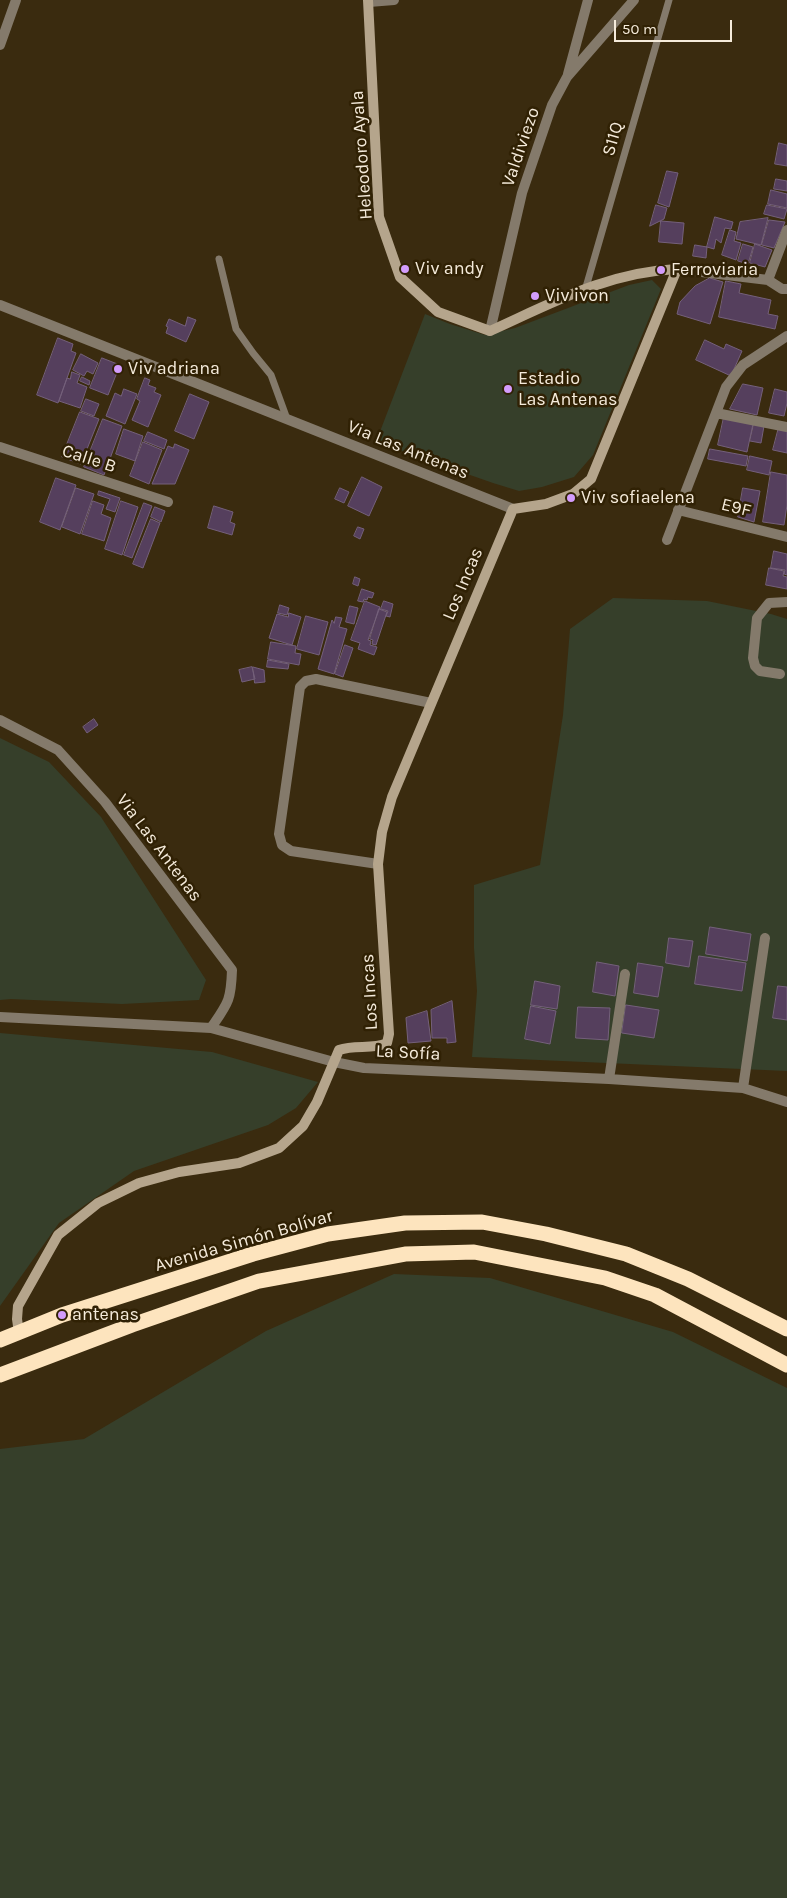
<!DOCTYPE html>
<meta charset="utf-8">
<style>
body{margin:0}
#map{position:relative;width:787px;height:1898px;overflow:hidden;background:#3a2b0f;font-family:Karla,sans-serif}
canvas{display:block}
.scale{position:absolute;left:614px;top:20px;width:118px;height:22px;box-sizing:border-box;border:2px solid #f5ebdb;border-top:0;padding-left:6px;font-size:15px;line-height:18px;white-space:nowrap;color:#f5ebdb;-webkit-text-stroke:4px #302104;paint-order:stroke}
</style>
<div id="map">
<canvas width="787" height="1898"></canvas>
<div class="scale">50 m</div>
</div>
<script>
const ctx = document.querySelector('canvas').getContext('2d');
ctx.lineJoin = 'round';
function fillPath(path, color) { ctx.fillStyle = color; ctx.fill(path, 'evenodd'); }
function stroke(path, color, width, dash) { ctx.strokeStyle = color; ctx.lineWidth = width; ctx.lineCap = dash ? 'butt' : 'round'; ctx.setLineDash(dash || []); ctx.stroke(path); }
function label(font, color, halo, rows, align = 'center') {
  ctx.font = font + ' Karla,sans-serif'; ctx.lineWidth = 5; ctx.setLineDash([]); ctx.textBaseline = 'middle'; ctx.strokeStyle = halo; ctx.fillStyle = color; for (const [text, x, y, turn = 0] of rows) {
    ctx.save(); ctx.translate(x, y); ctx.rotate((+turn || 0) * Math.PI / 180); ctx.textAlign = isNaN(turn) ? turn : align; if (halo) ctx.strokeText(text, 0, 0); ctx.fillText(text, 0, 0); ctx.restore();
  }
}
fillPath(new Path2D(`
 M652,280l9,9 -68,166 -19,22 -32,10 -23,4 -26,-8 -117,-41 49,-128 25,10 35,11 30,-7 114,-43z
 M613,598l94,3 64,13 16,5v452l-315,-14 5,-66 -3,-43v-63l66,-20 23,-150 7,-86z
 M0,738l49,24 52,55 105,163 -7,20 -77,4 -111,-5 -11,1z
 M0,1033l212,19 106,30 -22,26 -28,17 -134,46 -75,52 -59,83z
 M394,1274l96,4 183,54 114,56v510h-787v-449l84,-10 182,-108z`), '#363f2a');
const building = new Path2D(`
 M779,143l8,2v21l-12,-2z
 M667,171l11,2 -9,34 -11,-4z
 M776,179l11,2v10l-13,-2z
 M771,190l16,4v14l-19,-4z
 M656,205l11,3 -3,11 -14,7z
 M767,205l20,4 -3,10 -20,-5z
 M715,217l18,5 -2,7 -6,-1 -4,15 -5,-4 -2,10 -7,-2z
 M768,218l-7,27 -25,-6 4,-17z
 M769,220l16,2 -11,26 -12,-3z
 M661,221l23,2 -2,21 -23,-2z
 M730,230l6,2 -2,9 7,2 -5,17 -14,-5z
 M743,244l10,3 -5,17 -10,-3z
 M755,244l17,6 -7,17 -15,-4z
 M695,245l12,2 -1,11 -13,-2z
 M710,278l13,4 -13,42 -33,-10 3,-12 15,-16z
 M726,281l15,3 -2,9 32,7 -3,14 10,2 -3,13 -56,-12z
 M188,317l8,3 -10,22 -20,-9 2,-6 -2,-1 3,-7 16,7z
 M58,338l15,6 -2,7 5,2 -18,50 -21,-8z
 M705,340l19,9 2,-5 16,7 -11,25 -35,-16z
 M81,354l17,9 -5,11 -6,-3 -3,5 -11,-6z
 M102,358l18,7 -12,30 -18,-7z
 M72,372l8,3 -3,8 10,4 -7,21 -21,-7 8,-23 3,1z
 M82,377l8,4 -1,4 -9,-4z
 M145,378l5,2 -2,5 8,3 -2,4 7,3 -13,32 -16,-7 8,-19 -3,-2z
 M743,384l20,4 -6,27 -27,-6z
 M124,389l13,5 -12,30 -19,-8 9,-23 6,3z
 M775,389l12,3v11l-3,13 -15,-3z
 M190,394l19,8 -15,37 -19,-8z
 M86,399l13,5 -5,12 -13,-5z
 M80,412l19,7 -18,45 -19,-7z
 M724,417l29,7 -6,28 -29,-7z
 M103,419l19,7 -18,49 -20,-8z
 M754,424l10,2 -3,17 -11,-2z
 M779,427l8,2v24l-14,-3z
 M124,429l19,7 -8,25 -19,-7z
 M148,432l19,8 -3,9 -20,-8z
 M143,442l19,8 -13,34 -19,-8z
 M175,444l14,6 -14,34h-23l16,-38 5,2z
 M710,449l38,7 -2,10 -38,-7z
 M750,456l22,5 -3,14 -22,-5z
 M771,472l16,3v30l-3,20 -21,-3z
 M362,477l20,10 -13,29 -21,-10z
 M56,478l20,7 -16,45 -20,-8z
 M76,488l18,6 -14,40 -18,-7z
 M340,488l9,4 -5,11 -9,-4z
 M743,488l17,3 -6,31 -16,-5z
 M99,491l21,7 -5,14 -9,-3 4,-10 -12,-4z
 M93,501l11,4 -3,9 10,4 -7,23 -22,-7z
 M121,501l17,6 -16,48 -17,-6z
 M144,503l8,3 -20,52 -8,-3z
 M214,506l19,6 -3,10 5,2 -3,11 -24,-7z
 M155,507l10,4 -4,11 -10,-5z
 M151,519l9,4 -17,45 -10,-4z
 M358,527l6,2 -4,10 -6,-3z
 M774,551l13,3v21l-3,-1 1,-4 -14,-2z
 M769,568l15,3 -1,5 4,1v12l-21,-4z
 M355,577l5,2 -2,7 -5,-2z
 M362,589l12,4 -2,5 -4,-1 -1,3 -3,-1 -1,3 -5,-1z
 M365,601l15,6 -12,33 3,1 -1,4 7,2 -3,8 -16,-6 2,-6 -9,-3z
 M384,601l9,3 -3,13 -4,-1 2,-5 -7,-2z
 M280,605l9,3 -2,7 -9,-2z
 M350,606l8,2 -4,16 -8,-2z
 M379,609l8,3 -11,33 -4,-1 1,-4 -3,-1z
 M289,613l12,4 -9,28 -23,-7 8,-24 11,3z
 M306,616l22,6 -9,33 -22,-6z
 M336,617l6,1 -3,9 8,2 -13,45 -16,-5 14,-49 2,3z
 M271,642l25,4 -1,7 6,1 -2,11 -31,-6z
 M345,645l8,3 -10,29 -8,-3z
 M268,660l21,4 -1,5 -21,-2z
 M252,667l3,12 -13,3 -3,-12z
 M253,667l11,3 1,12 -10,1z
 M94,719l4,6 -11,8 -4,-6z
 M710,927l41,7 -4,27 -41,-7z
 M669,938l24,3 -4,26 -23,-4z
 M699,956l47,7 -4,28 -47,-7z
 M597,962l22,4 -4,30 -22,-4z
 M638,963l25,4 -5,30 -24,-4z
 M535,981l25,5 -3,23 -26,-4z
 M778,986l9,1v33l-14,-2z
 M452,1001l4,41 -9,1v-5h-15l-1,-28z
 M626,1005l33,5 -5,28 -32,-5z
 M531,1006l25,5 -6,33 -25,-5z
 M578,1007l32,1 -2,32 -32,-2z
 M427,1011l4,30 -23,2 -2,-25z`);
fillPath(building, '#553f5d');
stroke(building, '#74607b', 1);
stroke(new Path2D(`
 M219,259l17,70 17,24 18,22 16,44
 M586,287l83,-287`), '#847a6b', 7);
stroke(new Path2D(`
 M369,2l25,-2
 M0,45l16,-45
 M568,74l20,-74
 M677,269l91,11 14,9h5
 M768,280l19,-50
 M0,305l513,204
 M490,331l32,-138 30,-88 15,-28 67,-77
 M716,413l71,14
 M0,447l168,55
 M678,510l109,27
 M667,540l59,-153 17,-22 44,-29
 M780,674l-20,-3 -5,-5 -2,-8 4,-40 12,-15 18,-1
 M0,720l58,30 47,52 127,168c-1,31 -4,33 -21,58
 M378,864l-87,-13 -9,-6 -3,-11 21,-147 6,-6 10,-2 115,24
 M0,1017l211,11 123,34 30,6 245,11 134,9 44,14
 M609,1079l16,-105
 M743,1088l22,-150`), '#847a6b', 10);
stroke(new Path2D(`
 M19,1333l-2,-14 1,-13 40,-71 40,-32 41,-20 40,-11 60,-9 40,-15 24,-22 14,-24 22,-52c16,-6 33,0 48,-7l2,-9 -11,-170 4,-32 10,-35 121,-288 33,-5 27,-10 18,-15 86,-210c-69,3 -125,34 -187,62l-52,-19 -38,-35 -21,-60 -11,-217`), '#b5a58c', 10);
stroke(new Path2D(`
 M0,1340l62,-25 191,-61 75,-20 77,-11 77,-1 64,12 80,20 62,25 99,50
 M0,1375l132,-50 127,-44 146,-27 69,-2 131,26 50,17 132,70`), '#fde4be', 15);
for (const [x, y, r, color] of [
 [405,269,5,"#d39cfc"],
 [661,270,5,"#d39cfc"],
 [535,296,5,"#d39cfc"],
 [118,369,5,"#d39cfc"],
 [508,389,5,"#d39cfc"],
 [571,498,5,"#d39cfc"],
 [62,1315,5,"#d39cfc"]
]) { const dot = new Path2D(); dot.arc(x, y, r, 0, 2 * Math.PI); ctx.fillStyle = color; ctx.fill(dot); stroke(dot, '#302104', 2); }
label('18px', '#f5ebdb', '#302104', [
 ["S11Q",613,139,-74],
 ["Valdiviezo",521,147,-71],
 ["Heleodoro Ayala",362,155,-94],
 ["Via Las Antenas",408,450,22],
 ["Calle B",89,459,18],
 ["E9F",736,508,14],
 ["Los Incas",463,584,-67],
 ["Via Las Antenas",159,848,53],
 ["Los Incas",370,992,-93],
 ["La Sofía",408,1053,3],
 ["Avenida Simón Bolívar",244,1241,-16]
]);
label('18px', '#f5ebdb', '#302104', [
 ["Viv andy",415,269],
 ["Ferroviaria",671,270],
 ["Viv ivon",545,296],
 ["Viv adriana",128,369],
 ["Estadio",518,379],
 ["Las Antenas",518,400],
 ["Viv sofiaelena",581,498],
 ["antenas",72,1315]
], 'left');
</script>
